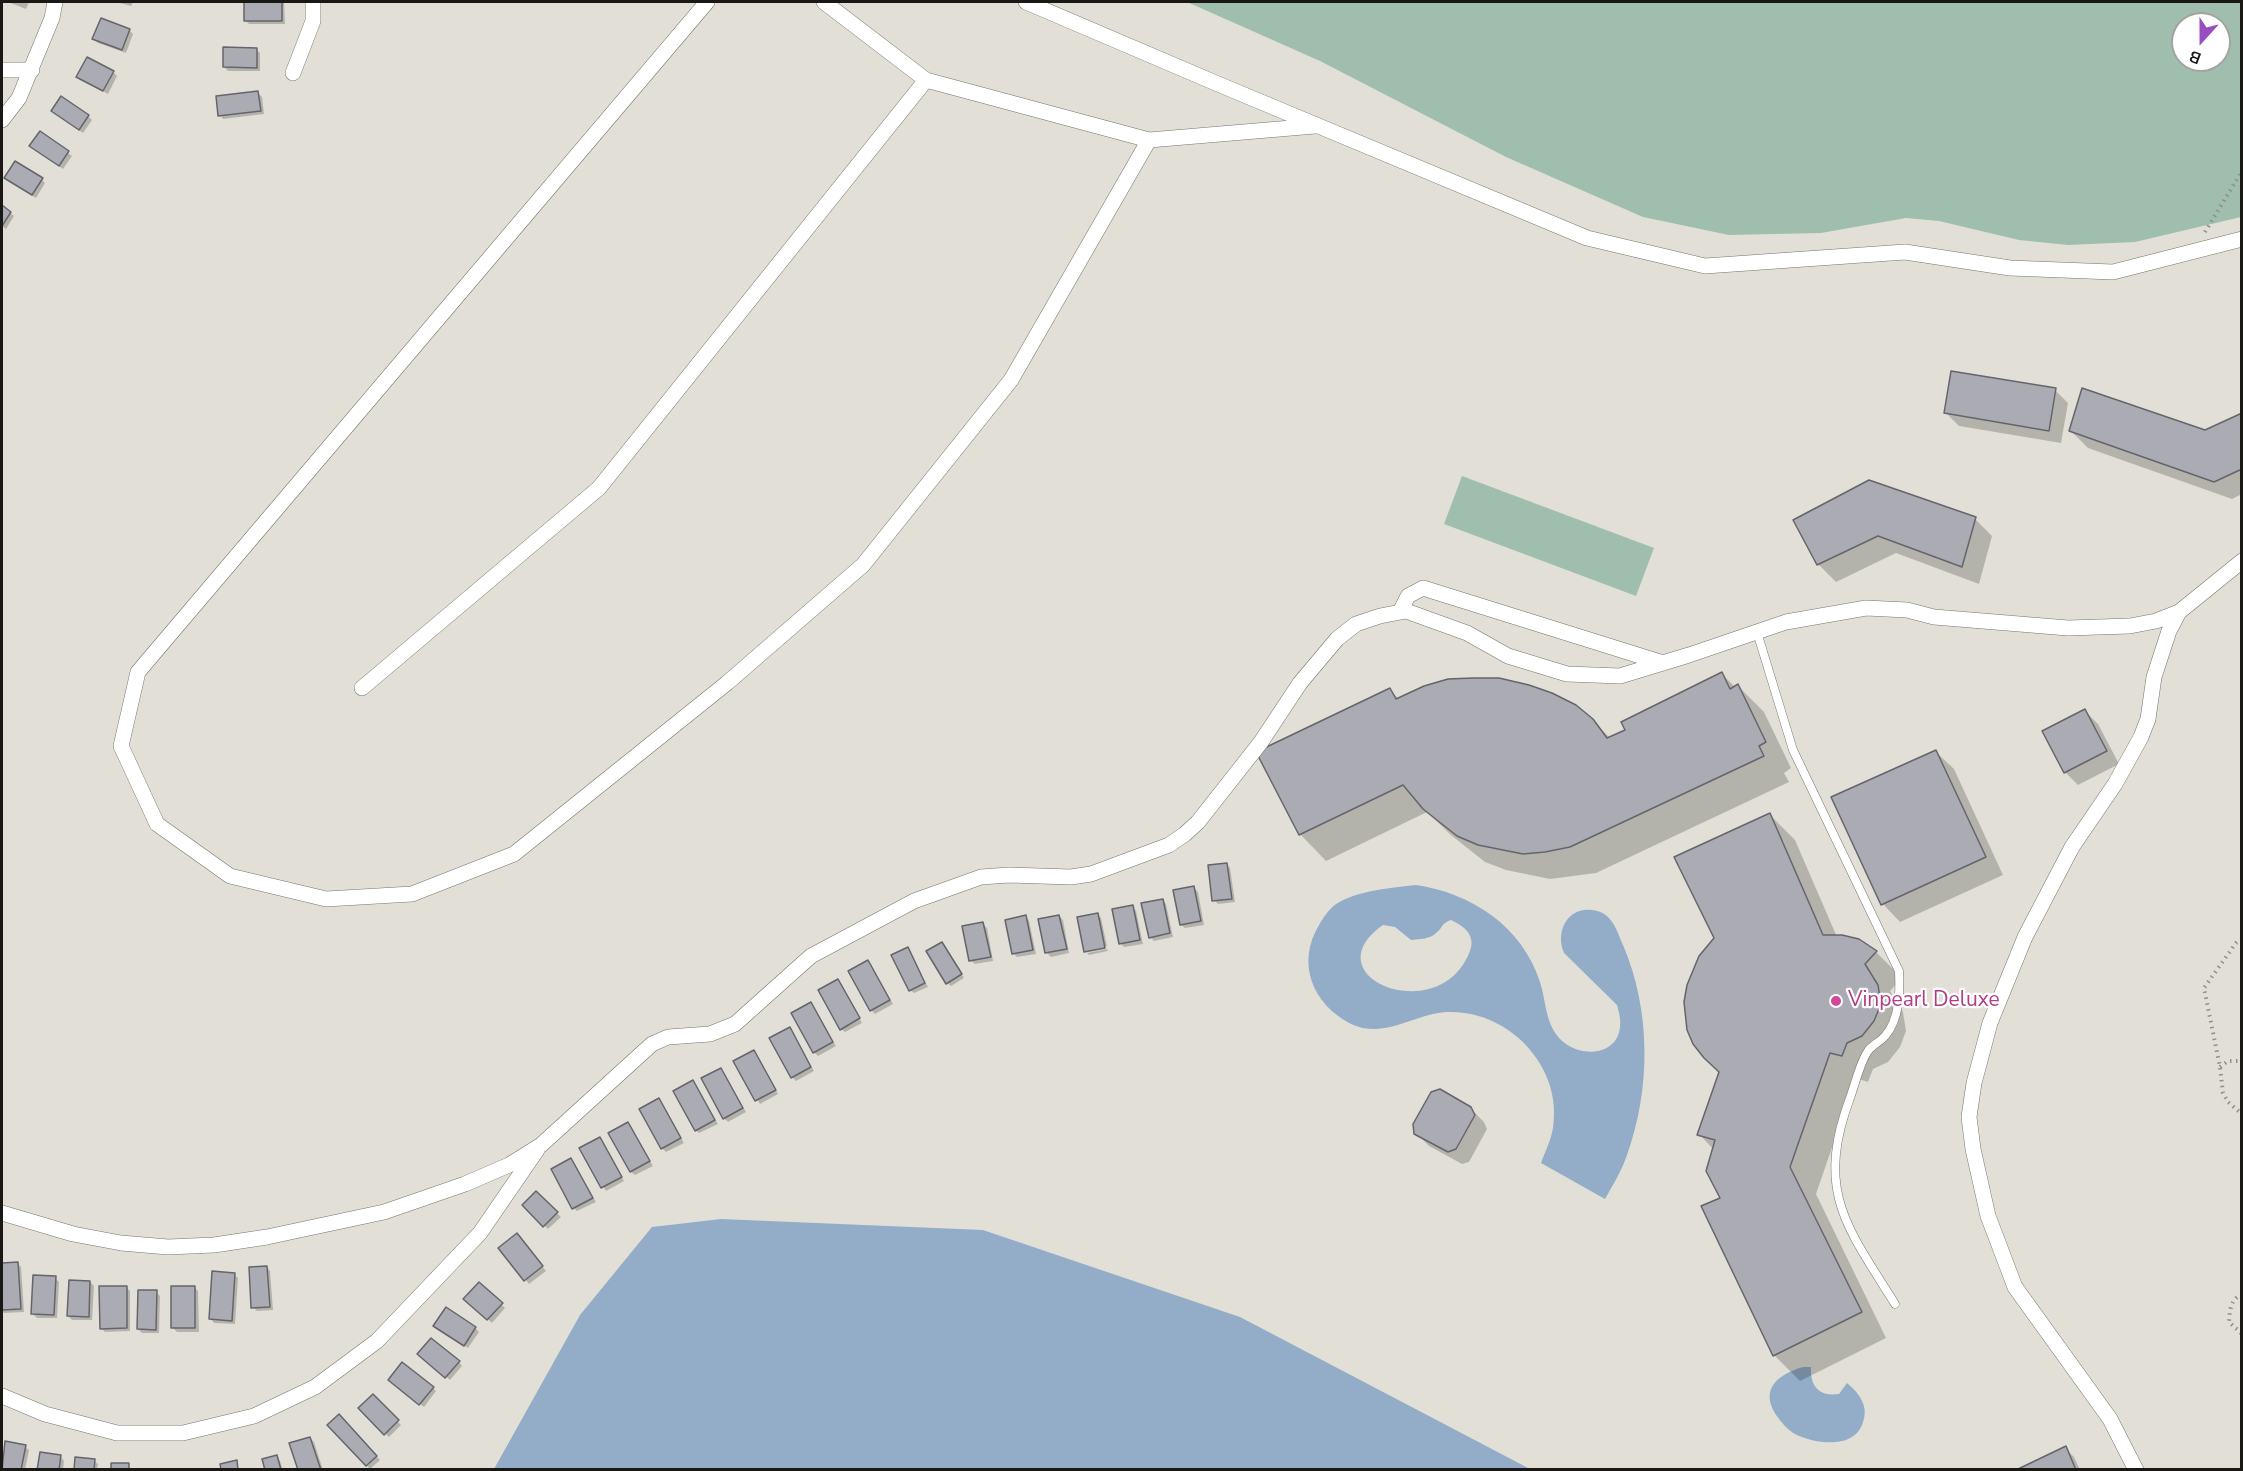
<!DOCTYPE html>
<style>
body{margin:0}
#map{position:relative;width:2243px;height:1471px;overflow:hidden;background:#e2e0d6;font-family:"Nunito Sans",sans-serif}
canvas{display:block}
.frame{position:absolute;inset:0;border:3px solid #191815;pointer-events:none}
.north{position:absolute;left:2171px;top:12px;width:60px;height:60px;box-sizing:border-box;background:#fff;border:2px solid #a3a3a1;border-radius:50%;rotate:201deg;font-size:16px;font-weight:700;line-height:24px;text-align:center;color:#191815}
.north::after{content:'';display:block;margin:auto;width:21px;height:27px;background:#984ec1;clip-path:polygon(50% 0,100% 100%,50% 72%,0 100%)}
</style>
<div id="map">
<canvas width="2243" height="1471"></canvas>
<div class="frame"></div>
<div class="north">B</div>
</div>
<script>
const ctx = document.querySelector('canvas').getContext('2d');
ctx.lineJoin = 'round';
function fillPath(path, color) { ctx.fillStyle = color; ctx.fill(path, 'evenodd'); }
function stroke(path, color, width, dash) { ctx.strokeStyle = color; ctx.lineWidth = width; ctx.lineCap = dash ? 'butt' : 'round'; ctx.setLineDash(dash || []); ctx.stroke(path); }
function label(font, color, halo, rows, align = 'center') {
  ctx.font = font + ' "Nunito Sans",sans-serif'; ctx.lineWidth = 4.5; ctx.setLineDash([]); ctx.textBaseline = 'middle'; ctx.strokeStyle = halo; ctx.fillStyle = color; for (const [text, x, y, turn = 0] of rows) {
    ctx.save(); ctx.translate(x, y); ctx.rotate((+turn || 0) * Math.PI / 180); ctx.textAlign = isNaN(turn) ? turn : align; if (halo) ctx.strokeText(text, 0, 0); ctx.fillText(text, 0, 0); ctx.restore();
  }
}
fillPath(new Path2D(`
 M1187,2h1054v215l-106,25 -67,3 -49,-5 -80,-19 -33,-3 -85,15 -92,2 -86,-18 -137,-60 -186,-96zM2183,24h36v36h-36z
 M1462,476l192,72 -18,48 -192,-72z`), '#9fbeae');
fillPath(new Path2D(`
 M1416,885c55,8 106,41 124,97 7,22 5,47 26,62 18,13 51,11 54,-17 1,-7 -1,-15 -3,-22l-53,-52c-9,-21 3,-46 28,-43 20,2 24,19 31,35 28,65 28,144 4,210 -5,15 -14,30 -22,44l-64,-36c4,-11 10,-23 12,-35 10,-61 -44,-118 -105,-116 -33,1 -63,28 -97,12 -39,-20 -55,-61 -32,-99 4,-7 10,-16 17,-21 23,-14 54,-16 80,-19zM1451,920c13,6 25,15 19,31 -30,79 -161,26 -87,-26l12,2 16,13c8,-1 20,-1 25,-7 8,-6 4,-9 15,-13z
 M721,1219l262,11 257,87 290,152h-1036l86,-154 72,-88z
 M1803,1367h8c-1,19 8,30 28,27l8,-11c12,10 22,23 16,39 -8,28 -48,22 -68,12 -6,-3 -12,-10 -16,-15 -21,-27 -4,-44 24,-52z`), '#93adc9');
fillPath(new Path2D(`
 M8,2h21l-3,7z
 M116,2h17l-2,4z
 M246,2h38l1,22h-36l-4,-4z
 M129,30l4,4 -7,19 -28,-10 -4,-4z
 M257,50l3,3v18h-32l-4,-4z
 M113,72l4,4 -9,18 -30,-17z
 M258,93l4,4 2,17 -41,5 -3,-4z
 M52,111l36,5 4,4 -9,13z
 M40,133l32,23 -9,13 -28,-19z
 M42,180l3,3 -9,15 -27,-17z
 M2,207l12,9 -8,13 -4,-3z
 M2055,390l13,13 -7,40 -102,-17 -13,-13z
 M2242,414v80l-10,5 -144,-51 -18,-18 135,1z
 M1975,519l17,17 -13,48 -83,-31 -60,29 -18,-18 -23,-44z
 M1722,674l13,13 3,-1 26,26 27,56 -7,5 5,9 -193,91 -46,6 -44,-9 -21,-8 -34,-27 -24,-23 -101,49 -26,-27 -42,-82 132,-62 9,9 193,21 18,18 17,-7z
 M2085,711l13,13 21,40 -41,21 -13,-13z
 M1936,752l18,17 49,106 -103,47 -17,-18 -50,-106z
 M1769,814l26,26 42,97 21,4 18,11 26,26 -12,13 13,21 3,19 -6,16 -12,15 -15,7 -5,13 -12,-4 -40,116 70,144 -86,43 -26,-26 -52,-157 -8,-48 -15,-16 21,-62 -32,-43 -3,-16 3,-27 28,-48z
 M1227,865l3,3 5,34 -17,2 -4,-4z
 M1194,888l4,4 6,33 -19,3 -4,-3z
 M1162,900l4,4 7,33 -19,4 -4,-4z
 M1132,907l4,4 7,33 -19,3 -4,-4z
 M1097,914l4,4 6,28 -21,4v2l-1,-1z
 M1059,916l4,4 6,33 -18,4 -4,-4 -7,-33z
 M1026,917l3,4 7,33 -19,3 -4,-4z
 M983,924l4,4 6,33 -18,3 -4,-3z
 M942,944l22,34 -13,8 -4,-3z
 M907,949l21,38 -14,6 -4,-3z
 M1107,949l1,2 -19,4 -2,-2z
 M868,962l25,42 -18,10 -4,-4z
 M838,980l24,43 -17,9 -4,-3z
 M811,1004l25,42 -18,10 -4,-4z
 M789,1029l25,42 -18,10 -4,-4z
 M757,1056l21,38 -18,10 -25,-42z
 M721,1070l25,42 -18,10 -4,-4z
 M693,1081l25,43 -19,9 -3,-3z
 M659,1100l25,43 -18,9 -4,-4z
 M1470,1108l14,14 3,7 -18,33 -7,2 -33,-18 -13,-13z
 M628,1123l25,43 -18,9 -4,-3z
 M600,1139l24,42 -18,10 -24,-42z
 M571,1159l25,43 -19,9 -3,-3z
 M536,1193l25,24 -13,12 -24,-24z
 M520,1239l26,32 -17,13 -29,-36z
 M2,1264h16l3,3 3,45 -20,1 -2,-2z
 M267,1267l3,4 3,39 -16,1 -4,-4z
 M234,1275l4,3 -3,46 -21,-1 -3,-4z
 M55,1278l4,4 -2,36h-20l-4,-4z
 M90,1282l4,4 -2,34h-20l-4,-4z
 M479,1284l26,24 -13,15 -26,-24z
 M126,1287l4,4v40l-25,1 -4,-4z
 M194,1287l4,4 1,41h-22l-4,-4z
 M156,1292l4,4 -1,37h-17l-4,-4z
 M435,1326l40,2 4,4 -11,16z
 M423,1358l36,4 3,4 -12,14z
 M394,1384l39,4 3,3 -12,16z
 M373,1396l28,29 -12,12 -29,-29z
 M339,1416l41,44 -10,9 -40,-44z
 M310,1438l4,4 9,28h-23z
 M7,1443l18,4 4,3 -4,20h-23z
 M2065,1448l9,9 6,13h-61z
 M61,1457l3,4 -1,9h-25z
 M277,1457l3,4 3,9h-17z
 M94,1461l4,3 -1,6h-22z`), '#0003');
const building = new Path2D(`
 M244,2h38v19h-38z
 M101,18l29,11 -8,21 -30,-11z
 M223,47l34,1v20l-34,-1z
 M87,57l27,14 -11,20 -27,-14z
 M258,91l3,20 -43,5 -2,-20z
 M61,96l28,19 -10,15 -28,-19z
 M40,131l29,20 -10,15 -30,-20z
 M15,161l28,17 -11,17 -28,-17z
 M2,205l9,7 -9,14z
 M1951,371l105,17 -7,43 -105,-18z
 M2082,388l123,42 37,-17v56l-28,13 -145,-51z
 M1869,480l107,37 -14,50 -84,-31 -61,29 -24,-45z
 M1722,672l8,17 8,-5 28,58 -7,4 5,10 -194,91 -25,5 -22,2 -45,-9 -21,-9 -34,-27 -20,-24 -104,50 -43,-83 134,-64 6,11 28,-13 24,-7 25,-1h26l30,7 23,8 24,12 17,14 14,19 18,-8 -4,-8z
 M2085,709l22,42 -43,22 -22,-42z
 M1936,750l50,107 -105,48 -50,-108z
 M1770,813l53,122h19l17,4 18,12 -12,13 13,21 3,19 -7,17 -12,15 -15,7 -5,13 -12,-3 -40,114 72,145 -89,44 -72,-150 19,-8 -14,-27 9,-31 -18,-5 22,-63 -15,-14 -11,-14 -6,-14 -3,-28 3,-17 12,-29 15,-18 -40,-81z
 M1227,863l5,36 -20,2 -4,-36z
 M1194,886l7,35 -21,4 -7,-35z
 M1163,899l7,34 -21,5 -8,-35z
 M1133,905l7,35 -21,4 -7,-35z
 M1098,913l7,35 -21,4 -7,-35z
 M1026,915l7,35 -21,4 -7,-34z
 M1059,915l8,34 -22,4 -7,-34z
 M983,922l8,35 -22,4 -7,-35z
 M942,942l20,32 -16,10 -20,-33z
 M908,947l17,36 -16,8 -18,-36z
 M868,960l22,40 -20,11 -22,-40z
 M838,979l22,39 -20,12 -22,-40z
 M811,1002l22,40 -20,11 -22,-40z
 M790,1027l21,40 -20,11 -22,-40z
 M754,1050l22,40 -21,11 -22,-40z
 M721,1068l22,40 -20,11 -22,-41z
 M693,1080l22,40 -20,11 -22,-40z
 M1440,1089l31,18 4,8 -19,34 -8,3 -34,-18 -1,-10 18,-32z
 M659,1098l22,40 -20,11 -22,-40z
 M628,1122l22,39 -20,11 -22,-39z
 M600,1137l22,40 -21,11 -22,-40z
 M571,1158l22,40 -21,11 -21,-40z
 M536,1191l22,21 -15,15 -21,-22z
 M517,1233l26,33 -19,15 -26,-33z
 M18,1262l3,47 -19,1v-47z
 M267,1266l3,41 -19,1 -2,-41z
 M212,1271l23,2 -3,48 -23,-2z
 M33,1275l23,1 -2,39 -23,-1z
 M69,1280l21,1 -1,36 -22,-1z
 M479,1282l24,21 -16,17 -24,-21z
 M99,1286h28v42l-27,1z
 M171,1286h24v42h-24z
 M138,1290h19l-1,40 -19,-1z
 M446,1307l30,20 -12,19 -31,-20z
 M431,1338l29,23 -15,17 -28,-24z
 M402,1362l32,25 -15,18 -31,-25z
 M373,1394l26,26 -15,15 -26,-27z
 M339,1414l38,42 -11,10 -39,-41z
 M310,1437l11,33h-23l-9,-27z
 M5,1441l21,4 -5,25h-19z
 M2066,1446l10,24h-60z
 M40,1452l21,3 -2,15h-22z
 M277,1455l4,15h-16l-3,-11z
 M75,1457l20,2 -1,11h-20z
 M237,1460l1,10h-17l-1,-6z
 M111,1463h18v7h-18z`);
fillPath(building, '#ababb4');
stroke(building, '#65646d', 1.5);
const service = new Path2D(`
 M1757,632l36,118 106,221c1,20 1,48 -14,65 -5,6 -13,9 -17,15 -8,11 -13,34 -18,47 -35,94 -3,129 45,206`);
const minor = new Path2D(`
 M707,2l-569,670 -17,74 36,78 73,52 96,23 86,-5 102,-40 213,-171 136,-118 148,-185 138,-240
 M824,2l102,78 223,60 166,-14
 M1026,2l192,82 369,154 118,28 200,-14 105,16 103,4 129,-33
 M2,70h30
 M293,73l20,-52v-19
 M2,120l17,-22 33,-80 3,-16
 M1400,612l8,-16 15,-8 240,75
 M362,688l237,-200 327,-408
 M2,1213l71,21 48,9 47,4 46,-2 53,-8 117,-25 81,-28 44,-19 32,-20 111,-101 16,-7 42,-3 25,-10 76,-68 103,-55 67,-24 28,-2 62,2 20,-3 78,-29 16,-11 13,-12 63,-80 39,-59 37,-44 19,-15 24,-8 26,-5 61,22 41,23 59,18 53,2 69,-21 97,-33 80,-14 41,2 27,7 134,11 62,-2 26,-5 23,-9 63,-51
 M2,1396l43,18 72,19h66l71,-17 61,-29 62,-46 103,-108 57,-83
 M2136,1470l-26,-51 -95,-132 -27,-71 -15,-67 -4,-32 5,-34 16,-60 35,-86 47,-90 43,-63 26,-47 7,-18 6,-42 15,-46 10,-19`);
stroke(service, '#76746b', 9);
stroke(minor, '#76746b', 16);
stroke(new Path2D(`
 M2205,232l37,-61
 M2242,939l-6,4 -32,45 16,79 3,26 5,9 14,12
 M2220,1067l8,-6h14
 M2242,1294c-12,6 -12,16 -13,28l13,12`), '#918f88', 4, [1.5, 4.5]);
stroke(service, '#fff', 8);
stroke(minor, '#fff', 15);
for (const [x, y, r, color] of [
 [1836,1001,6,"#d1479c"]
]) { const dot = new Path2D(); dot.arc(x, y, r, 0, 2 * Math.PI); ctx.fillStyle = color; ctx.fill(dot); stroke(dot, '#fff', 2); }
label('21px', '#b23c85', '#fff', [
 ["Vinpearl Deluxe",1848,1001]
], 'left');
</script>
